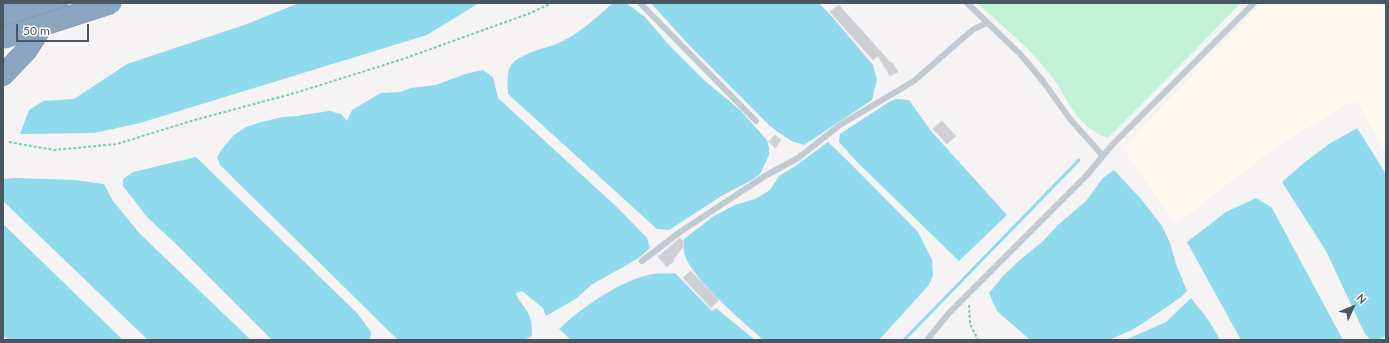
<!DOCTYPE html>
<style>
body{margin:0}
#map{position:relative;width:1389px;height:343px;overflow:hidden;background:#f5f3f3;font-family:Lato,sans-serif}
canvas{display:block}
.frame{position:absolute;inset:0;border:4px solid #4a5661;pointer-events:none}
.north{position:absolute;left:1333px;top:287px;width:40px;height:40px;-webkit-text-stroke:3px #fff;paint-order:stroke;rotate:46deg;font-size:11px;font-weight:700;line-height:16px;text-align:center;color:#4a5661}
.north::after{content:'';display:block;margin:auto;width:14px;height:18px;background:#4a5661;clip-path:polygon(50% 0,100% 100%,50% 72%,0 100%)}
.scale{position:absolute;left:16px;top:24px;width:73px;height:18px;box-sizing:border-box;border:2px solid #4a5661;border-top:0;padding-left:5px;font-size:12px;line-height:14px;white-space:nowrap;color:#4a5661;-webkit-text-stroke:3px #fff;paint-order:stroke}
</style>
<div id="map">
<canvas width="1389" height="343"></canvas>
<div class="frame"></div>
<div class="north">N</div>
<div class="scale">50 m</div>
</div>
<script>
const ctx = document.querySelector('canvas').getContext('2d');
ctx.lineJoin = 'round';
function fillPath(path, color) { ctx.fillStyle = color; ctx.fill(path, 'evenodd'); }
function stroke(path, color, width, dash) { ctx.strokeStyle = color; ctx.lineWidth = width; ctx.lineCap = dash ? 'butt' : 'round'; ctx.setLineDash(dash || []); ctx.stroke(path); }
fillPath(new Path2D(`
 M1262,3h124v150l-29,-52 -10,3 -71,43 -100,77 -53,-75 89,-95z`), '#fdf9ef');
fillPath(new Path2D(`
 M977,3h264l-133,135c-32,-10 -40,-41 -59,-65 -20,-26 -48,-48 -72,-70z`), '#c3f1d5');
fillPath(new Path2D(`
 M299,3h180l-52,32 -287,88 -46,10 -74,1 9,-24 14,-9 31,-2 53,-35 120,-40z
 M613,3h13l19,14 24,28 36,36 35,29 27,30 2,8v7l-9,19 -8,6 -29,15 -54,35 -12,-1 -149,-135c0,-8 -2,-19 2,-27 6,-13 37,-19 49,-24 21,-10 37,-25 54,-40z
 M651,3h168l15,16 39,46 4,15 -5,20 -68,45 -13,-4 -21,-15 -81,-81z
 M483,70l10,7 5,21 121,111 28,29 3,10 -11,10 -48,27 -14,13 -31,18 -3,-8 -21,-17 -6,2c3,10 8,12 12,20 4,7 4,16 4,23l-8,4h-126l-178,-175 -3,-8 5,-8 12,-14 12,-8 15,-5 22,-5 14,-1 32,-5 12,3 6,7 5,-11 29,-17 19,-1 11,-4 25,-3 29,-11z
 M896,99l13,1 22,31 76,84 -48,46 -102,-99 -18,-20 1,-8 49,-32z
 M1357,128l29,46v162l-8,4h-7l-6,-6 -39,-83 -44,-69 23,-20 24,-18z
 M828,142l21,20 69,70 14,28 1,16 -5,10 -49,54h-116c-20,-19 -74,-63 -79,-88 -1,-4 0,-9 0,-13l30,-23 21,-11 20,-6 15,-9 9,-14 15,-9z
 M196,157l161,156 14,19 -1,8h-98l-96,-96 -28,-26 -25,-32v-7l10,-7z
 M1114,170l27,29 21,27 8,17 7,24 10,24 -6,6 -32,22 -17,11 -23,10h-79l-33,-29 -8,-18 15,-18 17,-16 21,-17 16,-17 28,-24 17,-23z
 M16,178l59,2 29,4 9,17 27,33 111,106h-103l-145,-139v-22z
 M1256,198l16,10 71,132h-102l-54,-98 39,-30z
 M3,224l120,116h-115l-5,-5z
 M675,273l37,38 4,-3 39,32h-184l-12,-11c22,-21 63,-50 94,-55 7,-1 15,0 22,-1z
 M1191,298l18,23 11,19h-95l41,-18z`), '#90daee');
stroke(new Path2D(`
 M904,340l175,-180`), '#90daee', 3);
const building = new Path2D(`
 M839,5l52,58 1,-1 6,10 -8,4 -12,-20 -5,4 -43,-48z
 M942,121l14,15 -9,8 -14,-15z
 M775,135l6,5 -6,8 -6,-6z
 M680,238l3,3v6l-10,13 1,1 -7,6 -9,-10z
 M691,271l28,29 -8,8 -28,-30z`);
fillPath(building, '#cdcfd5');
stroke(building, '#d7d9de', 1);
const highway = new Path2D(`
 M3,15l38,-12
 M3,75l23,-24 31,-48`);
stroke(highway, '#7690ad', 22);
stroke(new Path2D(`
 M9,142l45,8 63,-6 74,-23 104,-28 108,-34 125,-45 24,-11
 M969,305l1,19 8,16`), '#7ad0a6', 2, [3, 2]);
stroke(new Path2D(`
 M640,3l116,118
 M967,3l53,51 22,26 28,39 33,37
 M642,261l38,-29 41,-27 44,-29 33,-18 42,-33 74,-44 49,-43 11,-9 13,-6
 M927,340l22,-27 138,-138 26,-31 141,-141`), '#c1cad2', 6);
stroke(highway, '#8ba5c1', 21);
const highwayBridge = new Path2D(`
 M3,38l108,-35`);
stroke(highwayBridge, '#7690ad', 22, []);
stroke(highwayBridge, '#8ba5c1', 21);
</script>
